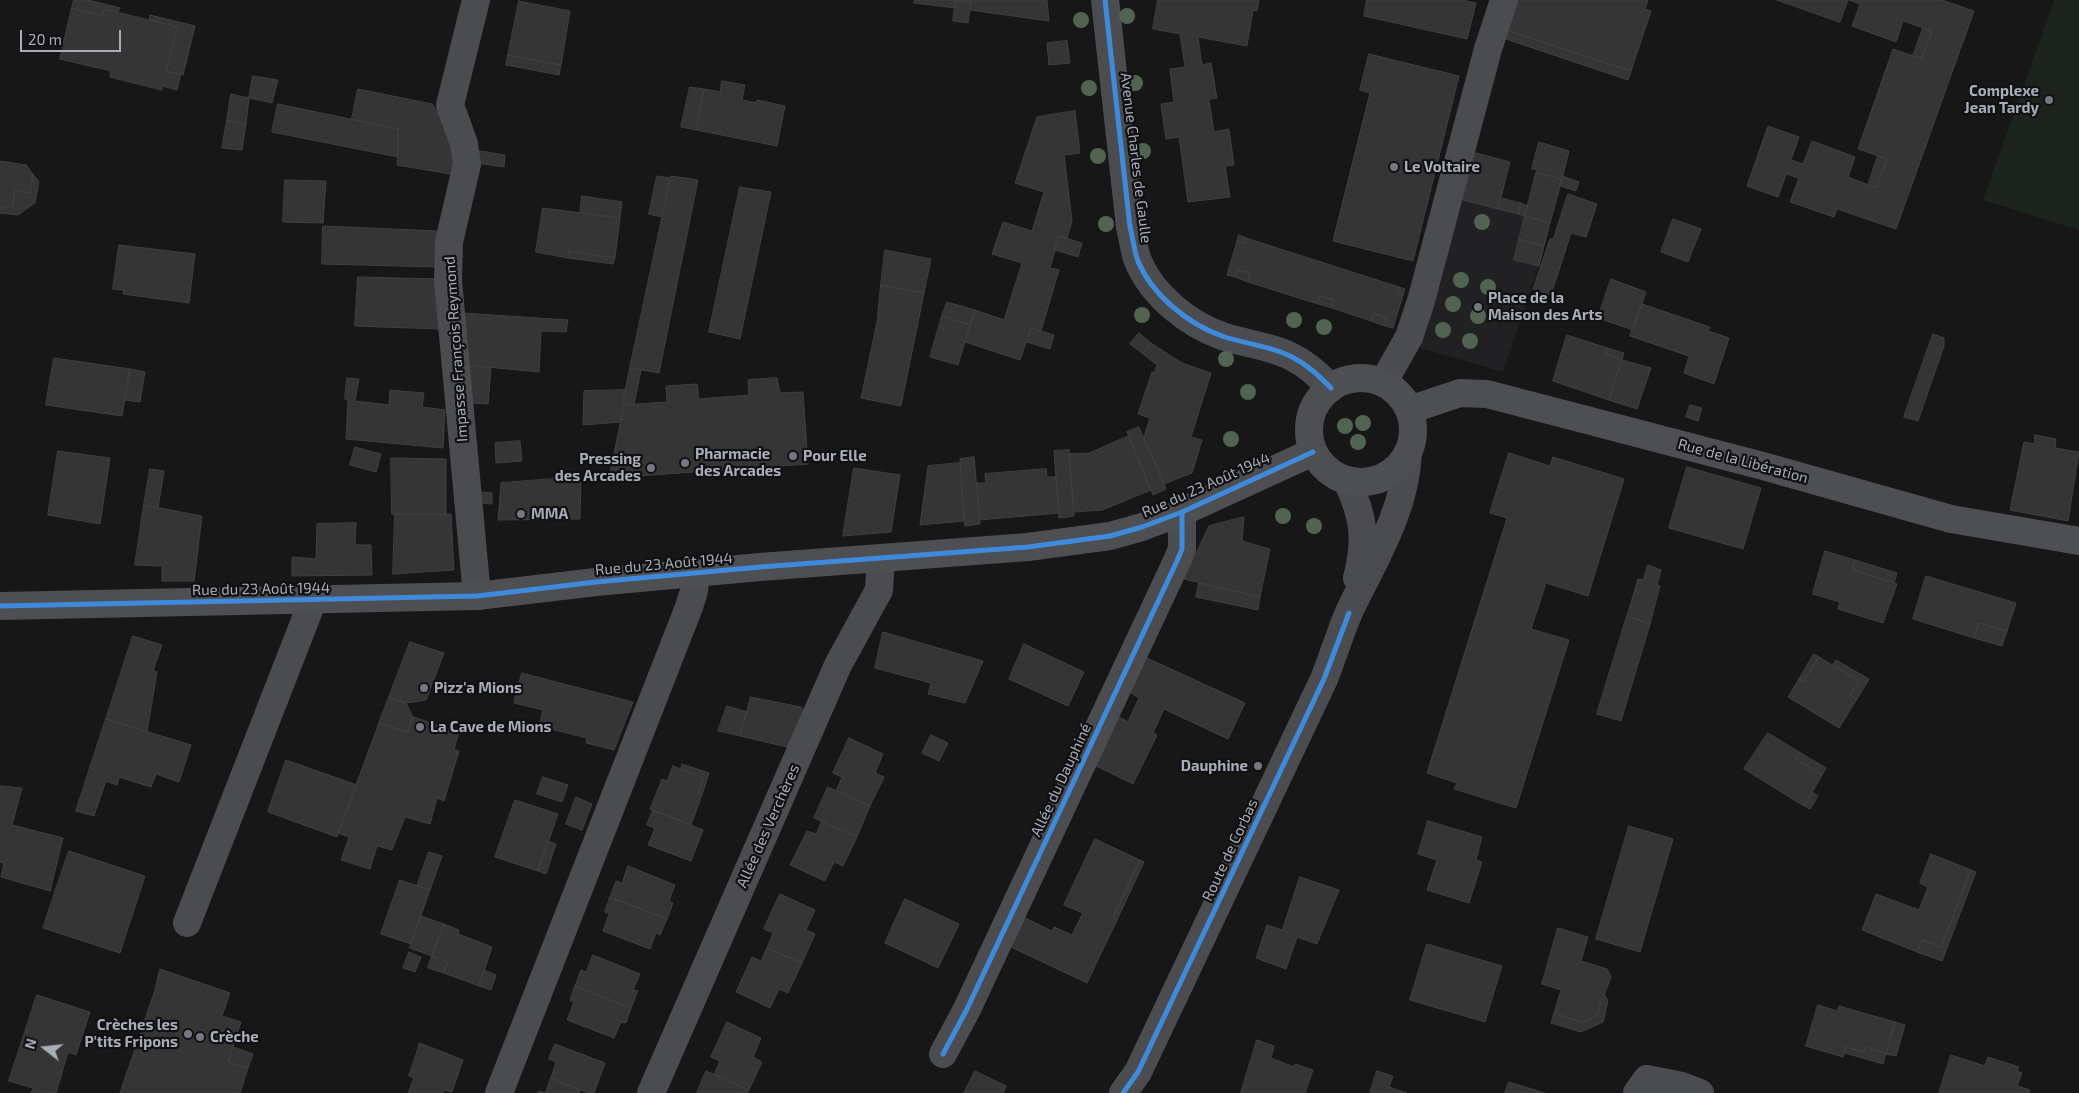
<!DOCTYPE html>
<meta charset="utf-8">
<style>
body{margin:0}
#map{position:relative;width:2079px;height:1093px;overflow:hidden;background:#171717;font-family:"Exo 2",sans-serif}
canvas{display:block}
.north{position:absolute;left:20px;top:1023px;width:50px;height:50px;-webkit-text-stroke:4px #111113;paint-order:stroke;rotate:286deg;font-size:14px;font-weight:700;line-height:20px;text-align:center;color:#a8adb8}
.north::after{content:'';display:block;margin:auto;width:18px;height:22px;background:#a8adb8;clip-path:polygon(50% 0,100% 100%,50% 72%,0 100%)}
.scale{position:absolute;left:20px;top:30px;width:101px;height:22px;box-sizing:border-box;border:2px solid #a8adb8;border-top:0;padding-left:6px;font-size:15px;line-height:18px;white-space:nowrap;color:#a8adb8;-webkit-text-stroke:4px #111113;paint-order:stroke}
</style>
<div id="map">
<canvas width="2079" height="1093"></canvas>
<div class="north">N</div>
<div class="scale">20 m</div>
</div>
<script>
const ctx = document.querySelector('canvas').getContext('2d');
ctx.lineJoin = 'round';
function fillPath(path, color) { ctx.fillStyle = color; ctx.fill(path, 'evenodd'); }
function stroke(path, color, width, dash) { ctx.strokeStyle = color; ctx.lineWidth = width; ctx.lineCap = dash ? 'butt' : 'round'; ctx.setLineDash(dash || []); ctx.stroke(path); }
function label(font, color, halo, rows, align = 'center') {
  ctx.font = font + ' "Exo 2",sans-serif'; ctx.lineWidth = 4.5; ctx.setLineDash([]); ctx.textBaseline = 'middle'; ctx.strokeStyle = halo; ctx.fillStyle = color; for (const [text, x, y, turn = 0] of rows) {
    ctx.save(); ctx.translate(x, y); ctx.rotate((+turn || 0) * Math.PI / 180); ctx.textAlign = isNaN(turn) ? turn : align; if (halo) ctx.strokeText(text, 0, 0); ctx.fillText(text, 0, 0); ctx.restore();
  }
}
fillPath(new Path2D(`
 M1463,200l62,16 -11,43 25,7 -36,106 -83,-24z`), '#212123');
fillPath(new Path2D(`
 M2054,0h25v230l-96,-30z`), '#1d241e');
const building = new Path2D(`
 M74,0h14l32,8 -2,4 -14,-3 -2,7 -30,-8z
 M915,0h132l2,21 -79,-11 1,-8 -15,-1 -1,7 -41,-5z
 M1158,0h101l-2,11 -4,-1 -6,36 -49,-9 4,28 9,-2 6,35 -8,1 5,33 15,-3 5,36 -9,1 5,31 -42,5 -9,-65 -13,2 -5,-35 13,-2 -4,-33 15,-2 -5,-33 -27,-5z
 M1367,0h95l14,3 -9,36 -103,-23z
 M1519,0h129l-3,9 6,2 -20,60 -122,-40z
 M1777,0h71l-8,22z
 M1849,0h93l32,11 -78,218 -59,-20 -3,8 -44,-15 9,-24 -13,-4 -8,23 -31,-11 21,-60 31,11 -8,23 12,4 9,-23 43,16 -7,20 28,11 11,-29 -29,-10 35,-100 29,10 10,-28 -29,-10 -7,21 -44,-16 8,-22z
 M519,1l51,10 -9,54 -53,-10z
 M956,1l15,1 -3,21 -15,-2z
 M72,8l30,8 2,-7 74,18 -12,44 15,3 -4,16 -15,-4v4l-52,-13 1,-6 -51,-12z
 M150,15l45,11 -12,49 -17,-4 12,-44 -28,-7z
 M1923,28l9,3 -10,28 -9,-3z
 M1509,31l122,40 -3,9 -122,-41z
 M1067,41l3,22 -21,2 -2,-22z
 M1369,54l90,22 -46,185 -80,-20 37,-148 -10,-3z
 M508,55l53,10 -2,10 -53,-10z
 M253,76l25,4 -6,23 -23,-5z
 M722,81l23,4 -3,15 15,3v-3l28,6 -8,40 -81,-16 8,-41 16,3z
 M690,87l14,2 -8,41 -15,-3z
 M358,89l74,15 24,37 -5,33 -54,-9 1,-36 -46,-10z
 M231,94l18,4 -3,26 -19,-3z
 M278,104l120,25v28l-126,-25z
 M1075,111l5,42 -16,2 8,66 -5,17 -8,-2 -9,32 9,2 -18,61 -10,-3 -11,32 -55,-18 10,-32 29,10 18,-57 -30,-9 11,-32 29,9 12,-39 -29,-9 22,-66z
 M227,121l19,3 -4,26 -20,-2z
 M1539,142l30,9 -7,28 -26,-6 1,-3 -5,-1z
 M480,151l25,4 -1,12 -27,-4z
 M1476,153l34,9 -12,47 -35,-9z
 M1878,156l9,3 -11,29 -8,-3z
 M0,161l26,4 7,9 -3,19 -15,-3 -3,18 -12,-2z
 M1536,173l26,6 -12,44 -25,-7z
 M33,174l6,8 -4,21 -17,12 -18,-2v-7l12,2 3,-18 15,3z
 M657,176l13,2 -8,39 -13,-3z
 M671,176l27,4 -39,193 -29,-5z
 M1562,176l17,6 -3,9 -16,-5z
 M285,180l41,1 -3,42 -40,-1z
 M740,187l31,5 -31,147 -31,-7z
 M1568,194l29,10 -11,33 -15,-4 -20,62 -18,-6 17,-50h3z
 M582,196l40,6 -2,16 -40,-5z
 M1501,198l20,5 -3,11 -20,-5z
 M1521,203l7,3 -3,10 -7,-2z
 M543,208l77,10 -5,40 -46,-7 -1,7 -32,-6z
 M1525,216l25,7 -6,23 -25,-7z
 M1673,219l28,10 -13,33 -27,-10z
 M323,226l115,5 -1,36 -115,-3z
 M1239,235l7,3 -2,5 -7,-2z
 M1059,236l23,7 -4,14 -23,-7z
 M1246,238l153,49 -1,6 5,2 -10,33 -8,-2 2,-8 -13,-5 -3,8 -39,-13 2,-8 -14,-4 -2,8 -70,-22 2,-9 -13,-3 -2,7 -8,-2 10,-34 7,2z
 M1519,239l25,7 -5,20 -25,-6z
 M119,245l76,9 -6,49 -66,-9 1,-4 -11,-1z
 M885,250l46,9 -7,34 -43,-8z
 M569,251l46,7 -2,6 -45,-6z
 M1237,270l13,3 -2,9 -13,-5z
 M358,277l80,2 1,50 -84,-3z
 M1611,279l35,13 -13,38 -35,-12z
 M881,285l43,8 -23,113 -40,-8 16,-76z
 M1399,287l6,2 -2,6 -5,-2z
 M1320,296l14,4 -2,8 -14,-4z
 M947,302l28,8 -5,15 -28,-9z
 M1642,304l68,23 -2,4 21,7 -15,46 -30,-11 5,-17 -59,-20z
 M462,313l106,7 -2,12 -25,-1 -2,41 -73,-7z
 M1374,313l13,5 -2,8 -14,-5z
 M942,316l28,9 -12,40 -28,-8z
 M1031,328l23,7 -4,14 -23,-7z
 M1139,333l12,10 -8,11 -13,-10z
 M1933,334l11,4v8l-26,75 -14,-4z
 M1567,335l40,13 -2,6 17,6 -13,40 -56,-19z
 M1151,343l31,20 29,10 -20,64 11,3 -10,33 -28,11 -20,-46 6,-20 -12,-4 14,-42 2,1 3,-8 -14,-11z
 M1607,348l17,5 -2,7 -17,-6z
 M54,358l76,11 -8,47 -76,-11z
 M1622,360l29,8 -14,41 -28,-9z
 M466,365l25,3 -3,36 -19,-1z
 M630,368l11,2 -7,35h-10l-1,-3z
 M130,369l15,3 -5,30 -15,-2z
 M347,378l12,1 -4,22 34,4 1,-15 34,3 -2,14 23,3 -2,38 -97,-9 2,-39 -3,-1z
 M777,378l3,15 23,-1 5,72 -199,14 15,-73 43,-3 -1,-16 31,-2 2,15 50,-4 -1,-15z
 M626,390l-5,32 -38,3 1,-34z
 M1690,405l12,3 -4,13 -12,-4z
 M1139,427l27,62 -13,6 -26,-63z
 M2035,435l21,4 -1,9 24,4 -11,69 -58,-11 14,-68 10,2z
 M1129,436l22,54 -49,20 -28,2 -5,-58 20,-1z
 M520,441l2,20 -26,2 -1,-20z
 M355,447l26,7 -5,18 -26,-7z
 M1069,450l5,66 -15,2 -5,-67z
 M58,451l52,7 -10,66 -52,-9z
 M1509,453l41,13 3,-9 71,22 -36,117 -42,-13 -15,46 38,11 -53,168 -62,-19 3,-6 -30,-10 80,-255 -17,-5z
 M974,457l6,67 -15,2 -5,-67z
 M391,458l55,1v55h-54z
 M960,463l4,58 -44,4 8,-59z
 M1687,467l74,21 -18,61 -74,-21z
 M854,468l46,7 -9,57 -48,4z
 M150,469l14,2 -6,37 -14,-3z
 M1046,469l1,8h9l3,36 -80,7 -2,-37h9l-1,-9z
 M581,477l-1,42 -82,1 3,-37z
 M481,492l11,1v11l-12,-1z
 M144,505l58,11 -8,65h-32v-15l-27,-1z
 M395,514h56l3,56 -61,4z
 M1244,517l-2,24 28,8 -10,48 -76,-18 25,-53z
 M356,523l-1,22h16l1,30 -80,1v-19l24,2 1,-35z
 M1825,551l30,9 -2,10 44,14 -14,39 -45,-14 2,-7 -27,-8z
 M1855,560l42,13 -3,10 -41,-13z
 M1648,565l13,5 -4,15 3,1 -10,38 -23,-8 11,-37 5,1z
 M1926,576l90,27 -9,28 -28,-8 -5,15 -61,-19z
 M1199,583l61,14 -2,13 -62,-13z
 M1627,616l23,8 -29,97 -24,-7z
 M1979,623l28,8 -5,15 -28,-8z
 M883,632l100,29 -18,42 -37,-9 3,-11 -56,-15z
 M133,636l29,9 -9,26 4,1 -10,60 -41,-13z
 M410,642l34,11 -18,47 -20,3 -17,-6z
 M1024,644l60,28 -16,34 -59,-27z
 M1814,654l5,3 -16,25 -4,-3z
 M1819,657l40,24 -9,14 7,4 -18,29 -51,-31 11,-18 4,3z
 M1147,658l98,45 -17,36 -64,-30 -11,24 4,2 -24,49 -37,-18 23,-49 9,5 11,-24 -8,-5z
 M1836,660l33,19 -12,20 -7,-4 9,-14 -26,-16z
 M522,673l111,29 -19,48 -28,-7 1,-5 -48,-12 4,-16 -29,-7z
 M389,697l17,6 7,14 -5,15 -29,-9z
 M751,697l50,10 2,3 -16,37 -47,-11z
 M727,706l20,6 -7,24 -22,-5z
 M413,717l46,15 -5,17 5,2 -15,50 -7,-3 -7,26 -25,-7 -13,33 -15,-4 -7,23 -29,-9 8,-23 -11,-4 41,-110 29,9z
 M106,719l85,26 -12,37 -23,-8 -5,13 -32,-10 -2,8 -11,-4 -12,35 -18,-5z
 M1768,733l31,19 -4,6 27,17 -18,31 -60,-37z
 M931,735l17,8 -9,18 -17,-8z
 M849,738l34,16 -8,19 9,4 -14,29 -34,-15 6,-14 -9,-4z
 M1799,752l27,16 -4,7 -27,-17z
 M286,760l71,25 -20,52 -69,-25z
 M682,764l27,9 -7,22 -4,-2 5,-15 -22,-9z
 M673,766l30,12 -5,15 4,2 -11,30 -41,-16 12,-30 5,2z
 M543,777l25,8 -6,17 -25,-8z
 M0,786l22,2 -10,37 51,13 -13,53 -49,-14 3,-14 -4,-1z
 M828,787l42,19 -13,31 -43,-19z
 M1812,792l6,4 -8,13 -6,-3z
 M576,797l16,7 -10,26 -16,-6z
 M515,800l43,14 -20,57 -43,-14z
 M653,810l50,20 -12,31 -43,-16 7,-17 -8,-3z
 M822,821l35,16 -14,29 -9,-4 -9,19 -35,-16 17,-34 9,3z
 M1428,821l54,16 -6,23 6,2 -13,41 -42,-13 10,-30 -19,-6z
 M1629,826l44,13 -33,113 -44,-13z
 M1095,839l45,21 -27,58 4,2 -30,63 -76,-36 14,-29 27,13 2,-4 18,8 11,-22 -19,-8z
 M548,841l8,3 -10,30 -8,-3z
 M69,851l76,25 -25,77 -77,-25z
 M429,852l13,4 -12,34 -13,-4z
 M1931,854l40,16 -30,77 -19,-7 -5,12 -55,-22 14,-36 43,16 9,-23 -8,-4z
 M1140,860l4,2 -27,58 -4,-2z
 M628,866l47,19 -6,16 4,2 -6,16 -57,-22 6,-16 6,2z
 M1971,870l5,2 -34,89 -25,-9 5,-12 19,7z
 M1300,877l39,13 -22,54 -20,-7 -11,32 -30,-11 11,-33 15,5z
 M400,880l30,10 -19,54 -30,-10z
 M780,894l35,16 -9,20 9,4 -13,29 -35,-15 6,-15 -9,-4z
 M610,897l57,22 -7,16 -4,-2 -6,16 -47,-18 6,-17 -4,-2z
 M905,899l54,25 -21,44 -53,-25z
 M421,916l23,8 -12,32 -22,-8z
 M444,924l15,6 -1,4 34,13 -13,39 -35,-13 3,-11 -15,-6z
 M1558,928l30,9 -7,24 26,8 4,8 -14,38 -14,8 -29,-10 7,-23 -19,-6z
 M1427,944l75,22 -17,56 -75,-22z
 M767,948l35,15 -14,30 -9,-4 -9,19 -34,-16 16,-35 9,4z
 M409,952l12,5 -6,15 -12,-4z
 M593,955l47,19 -7,16 5,1 -7,17 -56,-22 6,-16 5,2z
 M432,956l15,6 -3,11 -16,-5z
 M160,969l70,24 -8,23 19,6 -13,40 20,6 -8,25h-120l35,-103z
 M484,970l12,5 -5,15 -12,-4z
 M575,986l56,22 -5,15 -5,-1 -7,16 -47,-18 7,-18 -4,-1z
 M37,995l53,17 -14,43 -8,-3 -12,41h-25l2,-5 -24,-7z
 M1605,996l3,5 -5,21 -22,10 -30,-9 3,-10 29,10 14,-8 5,-18z
 M1818,1005l19,6 2,-5 56,16 -9,32 -20,-7 -2,5 -18,-5 -3,10 -37,-11z
 M727,1022l34,16 -8,19 9,5 -13,28 -35,-15 6,-14 -9,-4z
 M1895,1022l10,3 -9,31 -10,-2z
 M1257,1040l17,6 -3,12 23,9 1,-3 18,6 -8,23h-64z
 M420,1043l43,17 -11,32 -8,-2 -1,3h-35l6,-15 -5,-2z
 M555,1044l50,19 -11,30h-6l-37,-15 5,-16 -7,-3z
 M233,1047l20,7 -5,14 -20,-6z
 M1846,1047l18,5 2,-5 20,7 -3,10 -38,-11z
 M1951,1055l34,11 3,-9 31,10 -2,4 5,2 -5,13 13,4 -1,3h-90z
 M706,1071l43,19 -2,3h-50z
 M975,1071l31,15 -3,7h-39z
 M1377,1071l16,5 -4,11 18,6h-37z
 M551,1078l29,12 -1,3h-41l1,-2 6,2z
 M1509,1082l36,11h-40z`);
fillPath(building, '#353536');
stroke(building, '#3f4043', 1);
stroke(new Path2D(`
 M476,0l-26,105 14,39 3,20 -18,78 -1,39 29,315
 M1105,0l25,227c3,11 4,24 8,34 14,34 50,63 84,75 23,8 50,10 70,21 16,8 27,19 39,31
 M1383,383l26,-46 12,-36 67,-252 16,-49
 M1347,481c17,36 20,58 10,97
 M187,923l126,-323
 M943,1054l24,-45 210,-448 5,-12v-37
 M499,1093l190,-486 5,-16 2,-18
 M651,1093l187,-428 41,-75 2,-31
 M1123,1093l15,-21 186,-393c9,-22 16,-47 26,-69 24,-50 56,-100 58,-158
 M1637,1093l10,-14 35,7 18,7`), '#4b4c50', 28);
stroke(new Path2D(`
 M1309 430a52 52 0 1 1 104 0a52 52 0 1 1-104 0Z
 M1409,410l51,-17 27,1 276,72 188,53 128,22
 M0,606l477,-10 119,-14 164,-15 268,-20 82,-11 32,-9 40,-15 131,-60`), '#4d4f52', 28);
stroke(new Path2D(`
 M1105,0l25,227c3,11 4,24 8,34 14,34 50,63 84,75 23,8 50,10 70,21 16,8 27,19 39,31
 M0,606l477,-10 119,-14 164,-15 268,-20 82,-11 32,-9 40,-15 131,-60
 M943,1054l24,-45 210,-448 5,-12v-37
 M1123,1093l15,-21 186,-393 25,-66`), '#408adc', 5);
ctx.fillStyle = '#506451';
for (const [x, y] of [
 [1127,16],
 [1081,20],
 [1135,83],
 [1089,88],
 [1143,151],
 [1098,156],
 [1482,222],
 [1106,224],
 [1461,280],
 [1488,287],
 [1453,304],
 [1142,315],
 [1478,316],
 [1294,320],
 [1324,327],
 [1443,330],
 [1470,341],
 [1226,359],
 [1248,392],
 [1363,423],
 [1345,426],
 [1231,439],
 [1358,442],
 [1283,516],
 [1314,526]
]) { ctx.beginPath(); ctx.arc(x, y, 8, 0, 2 * Math.PI); ctx.fill(); }
for (const [x, y, r, color] of [
 [2049,100,5,"#757880"],
 [1394,167,5,"#757880"],
 [1478,307,5,"#757880"],
 [793,456,5,"#757880"],
 [685,463,5,"#757880"],
 [651,468,5,"#757880"],
 [521,514,5,"#757880"],
 [424,688,5,"#757880"],
 [420,727,5,"#757880"],
 [1258,766,5,"#757880"],
 [188,1034,5,"#757880"],
 [200,1037,5,"#757880"]
]) { const dot = new Path2D(); dot.arc(x, y, r, 0, 2 * Math.PI); ctx.fillStyle = color; ctx.fill(dot); stroke(dot, '#111113', 2); }
label('bold 15px', '#a8adb8', '#111113', [
 ["Complexe",2039,91,"right"],
 ["Jean Tardy",2039,108,"right"],
 ["Le Voltaire",1404,167],
 ["Place de la",1488,298],
 ["Maison des Arts",1488,315],
 ["Pharmacie",695,454],
 ["des Arcades",695,471],
 ["Pour Elle",803,456],
 ["Pressing",641,459,"right"],
 ["des Arcades",641,476,"right"],
 ["MMA",531,514],
 ["Pizz'a Mions",434,688],
 ["La Cave de Mions",430,727],
 ["Dauphine",1248,766,"right"],
 ["Crèches les",178,1025,"right"],
 ["P'tits Fripons",178,1042,"right"],
 ["Crèche",210,1037]
], 'left');
label('15px', '#a8adb8', '#111113', [
 ["Avenue Charles de Gaulle",1136,158,83],
 ["Impasse François Reymond",456,349,-94],
 ["Rue de la Libération",1743,461,15],
 ["Rue du 23 Août 1944",1206,485,-24],
 ["Rue du 23 Août 1944",664,564,-5],
 ["Rue du 23 Août 1944",261,589,-1],
 ["Allée du Dauphiné",1061,780,-65],
 ["Allée des Verchères",768,826,-66],
 ["Route de Corbas",1230,850,-65]
]);
</script>
